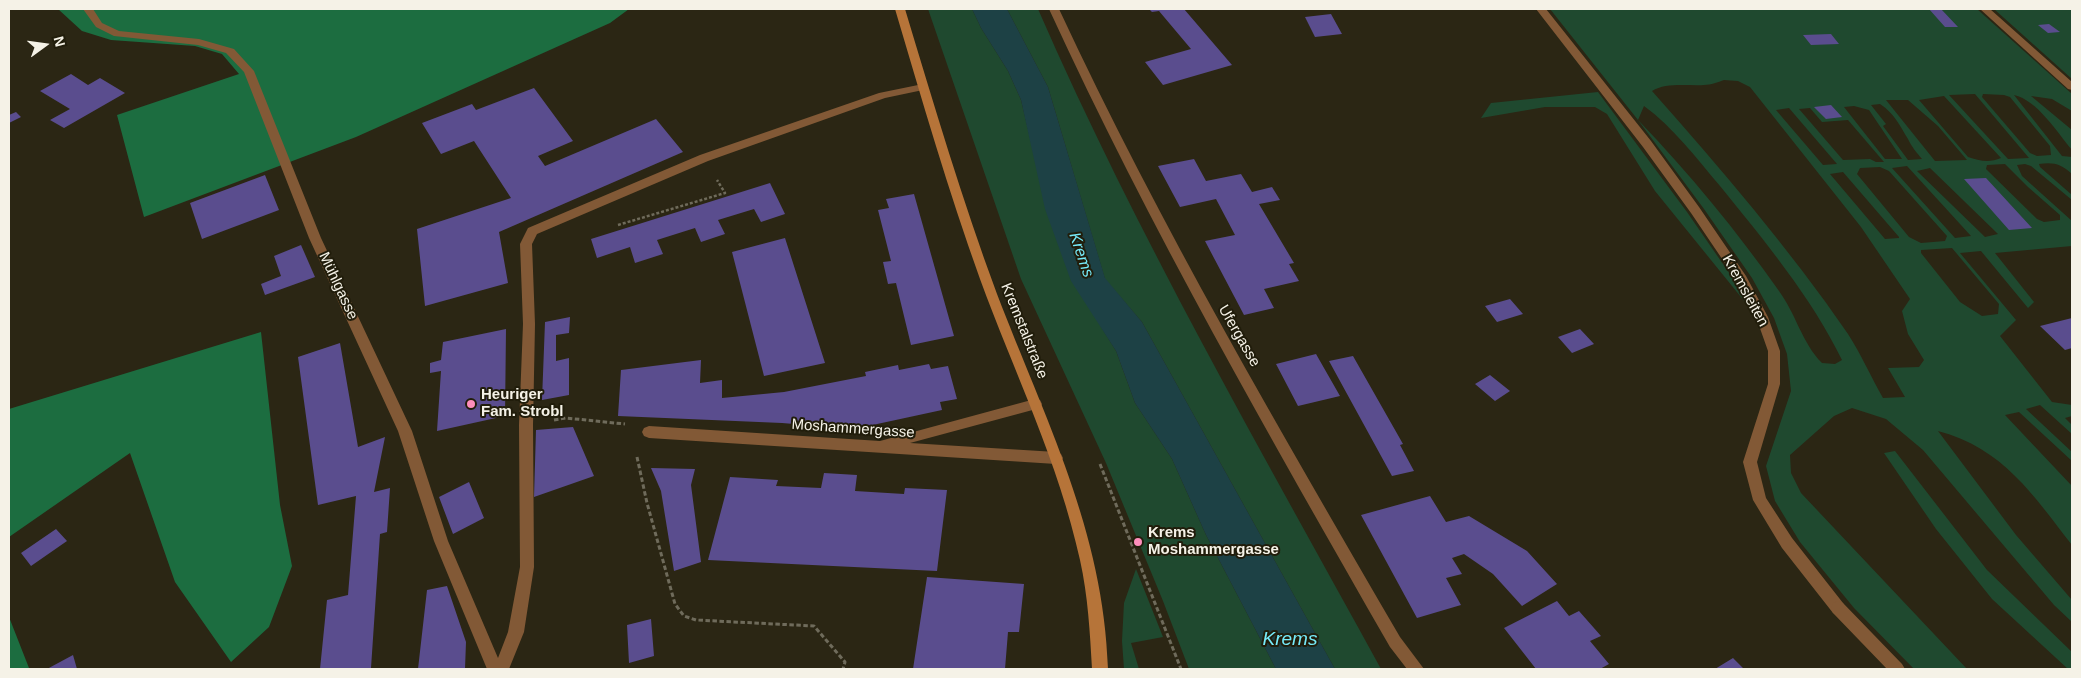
<!DOCTYPE html>
<meta charset="utf-8">
<style>
body{margin:0}
#map{position:relative;width:2081px;height:678px;overflow:hidden;background:#2b2614;font-family:Arial,sans-serif}
canvas{display:block}
.frame{position:absolute;inset:0;border:10px solid #f5f2e7;pointer-events:none}
.north{position:absolute;left:20px;top:20px;width:50px;height:50px;-webkit-text-stroke:4px #211d0b;paint-order:stroke;rotate:76deg;font-size:14px;font-weight:700;line-height:20px;text-align:center;color:#f5f2e7}
.north::after{content:'';display:block;margin:auto;width:18px;height:22px;background:#f5f2e7;clip-path:polygon(50% 0,100% 100%,50% 72%,0 100%)}
</style>
<div id="map">
<canvas width="2081" height="678"></canvas>
<div class="frame"></div>
<div class="north">N</div>
</div>
<script>
const ctx = document.querySelector('canvas').getContext('2d');
ctx.lineJoin = 'round';
function fillPath(path, color) { ctx.fillStyle = color; ctx.fill(path, 'evenodd'); }
function stroke(path, color, width, dash) { ctx.strokeStyle = color; ctx.lineWidth = width; ctx.lineCap = dash ? 'butt' : 'round'; ctx.setLineDash(dash || []); ctx.stroke(path); }
function label(font, color, halo, rows, align = 'center') {
  ctx.font = font + ' Arial,sans-serif'; ctx.lineWidth = 4; ctx.setLineDash([]); ctx.textBaseline = 'middle'; ctx.strokeStyle = halo; ctx.fillStyle = color; for (const [text, x, y, turn = 0] of rows) {
    ctx.save(); ctx.translate(x, y); ctx.rotate((+turn || 0) * Math.PI / 180); ctx.textAlign = isNaN(turn) ? turn : align; if (halo) ctx.strokeText(text, 0, 0); ctx.fillText(text, 0, 0); ctx.restore();
  }
}
fillPath(new Path2D(`
 M928,9h44l9,19 27,43 13,29 10,42 67,180 18,29 19,52 37,56 34,76 70,134h-87l-26,-68 -57,-138 -85,-184z
 M1007,9h31c99,227 224,443 343,660h-46l-193,-347 -37,-43 -57,-192z
 M1550,9h427l95,85v17l-20,-12 -21,-3 41,34v20c-15,-18 -35,-50 -58,-55l48,61 10,1v17c-11,-10 -18,-12 -33,-10l1,3 32,28v5l-41,-34 -6,-2 -8,1 5,11 50,45v25l-77,7 39,49 -6,6 -47,-57 -21,2 56,67 -16,16 52,66 20,3v11l-7,2 7,7v9l-32,-29 -14,4 46,43v9l-53,-49 -14,3 67,71v59c-39,-50 -69,-97 -134,-114l78,104 56,65v22l-18,-17 -131,-155 -37,-31 -34,-11 -18,8 -44,39 1,18 10,20 166,176h-53l-60,-61 -54,-66 -25,-41 -9,-35 25,-75 -4,-37 -13,-36 -22,-40 -48,-69 -66,-89zM1724,80l14,1 12,6 111,140 49,72 -8,12 6,23 16,26 -5,7 -31,1 17,29 -22,1c-12,-21 -22,-44 -35,-64 -59,-86 -127,-165 -196,-243 14,-9 36,-5 52,-6 7,0 14,-3 20,-5zM1975,94l54,64 -21,1 -59,-64zM1983,94l21,1 6,2 40,49 1,9 -14,1 -7,-3 -48,-56zM1944,96l57,62c-11,5 -22,3 -33,-1l-49,-57zM1886,100h22l30,26 29,34 -32,1zM1880,104c14,9 20,22 28,35 3,7 9,14 14,20l-14,1 -25,-34 3,-2 -15,-19zM1644,106c29,21 53,53 76,80 43,53 92,112 122,174l-7,4 -13,-1c-20,-20 -26,-49 -43,-72 -43,-61 -89,-117 -141,-171zM1854,106l15,4 33,49h-17l-41,-52zM1789,108l48,56 -14,1 -47,-55zM1810,108l12,14 26,-2 36,42h-8l-6,-3 -27,1 -44,-51zM2005,164l23,23 32,28v5l-16,2 -7,-3 -51,-50 1,-4zM1907,166l64,70 -16,2 -63,-70zM1880,167l9,4 58,65 -2,5 -24,2 -12,-6 -52,-63 3,-6zM1930,168l68,66 -13,3 -68,-66zM1843,172l56,65v1l-14,1 -55,-65zM1952,248l47,56 -1,10 -16,2 -22,-14 -39,-49v-3z
 M1994,9h78v70z
 M1598,92l89,120 47,68 11,22 -90,-111 -48,-77 -12,-7h-50l-64,11 10,-15z
 M1895,451l92,119 85,82v17h-4l-76,-70 -56,-70 -52,-76z
 M1136,569l27,68 -32,6 8,26h-15l-2,-28 2,-38z`), '#1f492f');
fillPath(new Path2D(`
 M58,9h571l-19,14 -254,114 -212,80 -27,-102 122,-41 -17,-20 -27,-8 -84,-6 -29,-9z
 M261,332l19,173 12,61 -23,61 -38,35 -56,-80 -45,-129 -121,84v-128z
 M9,617l20,51 -20,1z`), '#1c6d40');
fillPath(new Path2D(`
 M972,9h35l41,78 57,191 37,44 193,347h-59l-70,-134 -34,-76 -37,-56 -19,-52 -45,-70 -26,-72 -24,-109 -13,-29 -27,-43z`), '#1d4145');
fillPath(new Path2D(`
 M1149,9h35l48,56 -69,20 -18,-23 46,-13 -32,-38 -7,1z
 M1929,9h12l17,18h-13z
 M1331,14l11,20 -27,3 -10,-20z
 M2049,24l11,8 -12,1 -10,-8z
 M1831,34l8,10 -28,1 -8,-10z
 M71,74l17,11 12,-7 25,15 -61,35 -14,-8 20,-11 -30,-18z
 M534,88l39,53 -35,15 7,10 111,-47 27,33 -184,80 9,51 -83,23 -8,-77 94,-31 -37,-57 -33,13 -19,-31 50,-19 4,6z
 M1831,105l11,12 -16,2 -12,-12z
 M16,112l5,5 -12,6v-8z
 M1194,159l12,22 35,-7 11,18 20,-5 8,13 -21,4 35,59 -5,1 10,17 -35,8 10,19 -30,7 -39,-74 30,-6 -19,-36 -36,8 -22,-41z
 M265,175l14,35 -77,29 -12,-36z
 M1986,178l46,50 -23,2 -45,-51z
 M770,183l15,31 -24,8 -7,-13 -36,11 7,14 -24,8 -6,-14 -38,12 6,14 -28,9 -5,-16 -33,11 -6,-19z
 M914,194l40,142 -43,9 -15,-62 -8,1 -5,-22 8,-1 -13,-51 11,-2 -3,-9z
 M785,238l40,125 -61,13 -32,-124z
 M301,245l14,32 -50,18 -4,-11 20,-8 -7,-20z
 M1510,299l13,15 -26,8 -12,-16z
 M570,317l-1,16 -13,2v26l13,-3v37l-27,5 3,-78z
 M2072,318v30l-7,2 -25,-24z
 M506,329l-1,87 -68,15 4,-60 -11,2v-10l11,-3 2,-18z
 M1580,329l14,15 -22,9 -14,-16z
 M340,343l18,104 27,-10 -11,55 16,-4 -3,44 -7,2 -9,134 -3,1h-48l7,-69 21,-5 8,-99 -38,9 -20,-148z
 M1316,354l24,42 -42,10 -22,-42z
 M1353,356l50,88 -3,1 14,26 -22,5 -63,-115z
 M701,360l-1,23 22,-3v18l62,-6 82,-16 -1,-4 33,-7 1,5 30,-6 2,5 17,-3 9,33 -17,3 2,8 -88,19 -72,-6 -164,-7 3,-46z
 M1490,375l20,16 -15,10 -20,-17z
 M573,427l21,49 -60,21 2,-67z
 M651,468l44,1 -4,16 10,77 -27,9 -13,-80z
 M824,473l33,2 -2,16 49,3 1,-6 42,2 -10,81 -229,-11 22,-83 48,3 -2,6 45,2z
 M469,482l15,36 -31,16 -14,-37z
 M1430,496l16,26 23,-6 58,35 30,33 -35,22 -29,-32 -29,-20 -12,4 10,16 -16,4 15,27 -44,13 -56,-103z
 M56,529l11,12 -36,25 -10,-13z
 M927,577l97,7 -5,48h-11l-3,37h-92z
 M447,586l19,56 -1,27h-47l9,-79z
 M1557,601l12,15 10,-5 22,25 -11,5 19,23 -9,5h-64l-32,-41z
 M651,619l3,37 -25,7 -2,-38z
 M73,655l4,14h-30z
 M1733,658l11,11h-29z`), '#5a4d8e');
stroke(new Path2D(`
 M618,225l107,-32 -8,-13`), '#6f6b5b', 2.5, [3, 2]);
stroke(new Path2D(`
 M554,420l12,-2 59,6
 M637,457l10,46 28,101 9,12 12,4 118,6 31,36 -2,7
 M1100,464l81,205`), '#6f6b5b', 3, [4.5, 2.5]);
fillPath(new Path2D(`
 M83,9h10l9,14 17,8 80,8 35,10 20,22 67,167 91,193 36,110 50,117 10,-26 12,-65 -1,-142 4,-101 -3,-80 8,-16 172,-73 179,-62 44,-9 5,3 -5,3 -38,8 -177,63 -171,73 -5,10 3,80 -2,101 1,142 -10,65 -15,37h-22l-53,-128 -36,-110 -89,-193 -65,-166 -18,-19 -28,-8 -84,-9 -18,-9z
 M1536,9h10l105,132 48,66 47,69 22,41 12,34v33l-23,78 9,36 26,40 51,65 2,5 -2,5 -5,2 -5,-2 -51,-65 -29,-48 -10,-38 25,-78v-33l-12,-34 -19,-36 -46,-68 -48,-66z
 M1980,9h10l82,73v8l-4,-1z`), '#825936');
fillPath(new Path2D(`
 M1049,9h10c101,217 221,421 341,628l24,32h-17l-17,-22c-120,-210 -240,-418 -341,-638z
 M1035,399l5,1 2,4 -2,4 -130,35 146,9 5,2 2,4 -2,4 -5,2 -407,-26 -5,-2 -2,-4 2,-4 5,-2 231,15z
 M1838,601l5,2 59,61 3,5h-18l-54,-56 -2,-5 2,-5z`), '#825936');
fillPath(new Path2D(`
 M895,9h10c29,96 57,191 92,285 48,125 107,238 111,375h-16c-2,-36 -4,-73 -12,-109 -21,-97 -66,-188 -100,-281 -32,-89 -58,-179 -85,-270z`), '#b67439');
for (const [x, y, r, color] of [
 [471,404,5,"#fe8ebb"],
 [1138,542,5,"#fe8ebb"]
]) { const dot = new Path2D(); dot.arc(x, y, r, 0, 2 * Math.PI); ctx.fillStyle = color; ctx.fill(dot); stroke(dot, '#211d0b', 2); }
label('15px', '#f5f2e7', '#211d0b', [
 ["Mühlgasse",338,286,65],
 ["Kremsleiten",1745,291,61],
 ["Kremstalstraße",1024,331,68],
 ["Ufergasse",1239,336,60],
 ["Moshammergasse",853,429,4]
]);
label('bold 15px', '#f5f2e7', '#211d0b', [
 ["Heuriger",481,395],
 ["Fam. Strobl",481,412],
 ["Krems",1148,533],
 ["Moshammergasse",1148,550]
], 'left');
label('italic 16px', '#76ebfa', '#211d0b', [
 ["Krems",1081,255,71]
]);
label('italic 19px', '#76ebfa', '#211d0b', [
 ["Krems",1290,640]
]);
</script>
